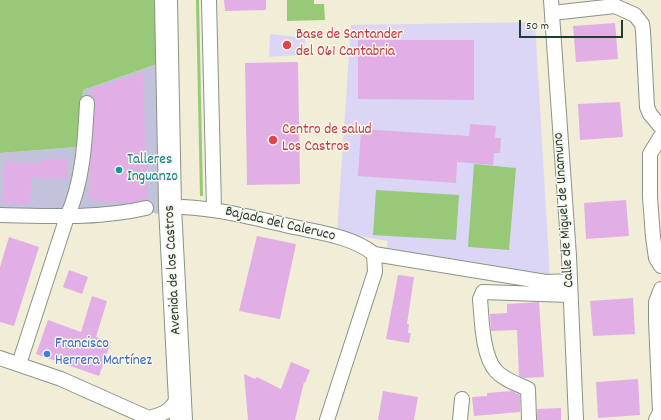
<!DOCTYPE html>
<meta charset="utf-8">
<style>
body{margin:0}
#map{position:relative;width:661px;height:420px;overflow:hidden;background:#f2edd7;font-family:Dekko,sans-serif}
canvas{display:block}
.scale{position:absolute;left:519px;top:20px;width:104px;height:18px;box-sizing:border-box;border:2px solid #1f3d34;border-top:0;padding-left:5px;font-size:12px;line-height:14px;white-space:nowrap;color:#1f3d34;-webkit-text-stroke:3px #fbf7ec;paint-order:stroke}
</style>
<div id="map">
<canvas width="661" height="420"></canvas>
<div class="scale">50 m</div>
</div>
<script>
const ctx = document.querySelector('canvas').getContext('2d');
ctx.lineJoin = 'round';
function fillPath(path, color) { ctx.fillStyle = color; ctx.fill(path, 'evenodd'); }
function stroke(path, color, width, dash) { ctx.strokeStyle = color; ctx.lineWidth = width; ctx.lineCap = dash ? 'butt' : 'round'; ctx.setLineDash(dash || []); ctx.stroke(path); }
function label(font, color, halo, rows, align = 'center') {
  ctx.font = font + ' Dekko,sans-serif'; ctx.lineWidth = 3; ctx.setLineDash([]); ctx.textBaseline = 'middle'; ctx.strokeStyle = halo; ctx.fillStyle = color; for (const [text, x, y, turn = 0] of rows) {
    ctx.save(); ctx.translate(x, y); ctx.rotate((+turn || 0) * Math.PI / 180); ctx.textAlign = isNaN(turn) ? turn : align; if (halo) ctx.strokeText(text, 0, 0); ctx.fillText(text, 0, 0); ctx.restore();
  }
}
fillPath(new Path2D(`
 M535,22l15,256 -164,-27 2,-10 -51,-9 14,-207z
 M270,34l36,4 -3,14 -6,3 -28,2z`), '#dcd6f6');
fillPath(new Path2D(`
 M157,64l3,150 -13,-2 -54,12 -93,-5v-66l78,-6 5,-57z`), '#c2c2dc');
fillPath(new Path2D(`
 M0,0h155l2,64 -74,26 -5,57 -78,6z
 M196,0h3l4,196h-3z
 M287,0h27v4h10l1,16 -38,1z
 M474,164l42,4 -7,82 -41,-3z
 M376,190l83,5 -3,45 -83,-5z`), '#98c978');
fillPath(new Path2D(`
 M224,0h42v10l-41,1z
 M615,23l3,36 -42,3 -3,-36z
 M358,40h116v60l-116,-1z
 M298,62l2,122 -53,1 -2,-122z
 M143,72l4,128 -18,3 -41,-3 7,-97 -1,-4 -2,-3 -1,-7z
 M620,102l3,35 -43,3 -2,-36z
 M470,124l26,2 -1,12h6l-1,15h-6l-1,12 -36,-3 -1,21 -98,-7 3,-47 108,7z
 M68,159l-1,20 -35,-2 -2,28 -28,-2 3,-42 35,2 1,-3z
 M626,200l3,36 -43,3 -2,-36z
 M257,236l39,8 -16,75 -41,-8z
 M9,237l30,10 -25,79 -14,-4v-55z
 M69,270l19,7 -6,17 -19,-7z
 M398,275l16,2 -7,47h2l-1,9h3l-2,10 -23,-4z
 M92,296l15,5 -11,36 15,5 -12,34 -63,-22 12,-34 33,12z
 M633,298l2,36 -42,2 -3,-35z
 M539,302l5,75 -19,1 -6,-2 -2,-46 -26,1 -1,-17 17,-1v-9z
 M291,362l19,8 -5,13 -1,-1 -9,38h-47l-4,-46 11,5 2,-2 24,12z
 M638,379l2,36 -42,3 -2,-36z
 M383,391l35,6 -4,23h-36z
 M512,391l8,4v17l-46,4 -2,-19 15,-1v-3z
 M561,408v12h-24v-11z`), '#e1afe5');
const street = new Path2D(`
 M209,0l5,209
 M551,0l18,256 7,164
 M552,13l63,-7 20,9 7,9 1,7 4,76 3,7 11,13
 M661,136l-11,18v43l3,40 3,21 5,8
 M183,207c36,2 67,10 102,18 29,7 65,10 89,29l1,18 -48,148
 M0,215c49,1 98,4 146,-7
 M374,254l172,28 23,-1
 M0,358l61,21 92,41
 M19,364l48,-147c16,-35 18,-76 20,-114
 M149,418c18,-5 21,-7 31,-23
 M460,420l2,-21
 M529,420l-1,-31c-10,-5 -24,-9 -32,-18 -14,-16 -14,-51 -16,-72l3,-7 87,3
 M656,420l4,-8 -4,-91v-19l5,-13`);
const primary = new Path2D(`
 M166,0l4,207 11,213`);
stroke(street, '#889586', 16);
stroke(primary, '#889586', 24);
stroke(street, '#fff', 14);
stroke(primary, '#fff', 22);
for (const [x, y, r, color] of [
 [287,45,5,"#e0444e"],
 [273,140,5,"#e0444e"],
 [119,170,4,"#0f9aa8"],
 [47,354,4,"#3f7fe0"]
]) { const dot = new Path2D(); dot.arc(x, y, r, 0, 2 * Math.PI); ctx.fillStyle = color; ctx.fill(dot); stroke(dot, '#fbf7ec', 1.5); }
label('15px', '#be3a42', '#fbf7ec', [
 ["Base de Santander",296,36],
 ["del 061 Cantabria",296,53],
 ["Centro de salud",282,131],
 ["Los Castros",282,148]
], 'left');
label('15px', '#0d838f', '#fbf7ec', [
 ["Talleres",127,161],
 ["Inguanzo",127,178]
], 'left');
label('15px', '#1f3d34', '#fbf7ec', [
 ["Calle de Miguel de Unamuno",565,210,-94],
 ["Bajada del Caleruco",280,225,13],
 ["Avenida de los Castros",174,270,-93]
]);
label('15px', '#366cbe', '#fbf7ec', [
 ["Francisco",55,345],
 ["Herrera Martínez",55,362]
], 'left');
</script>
